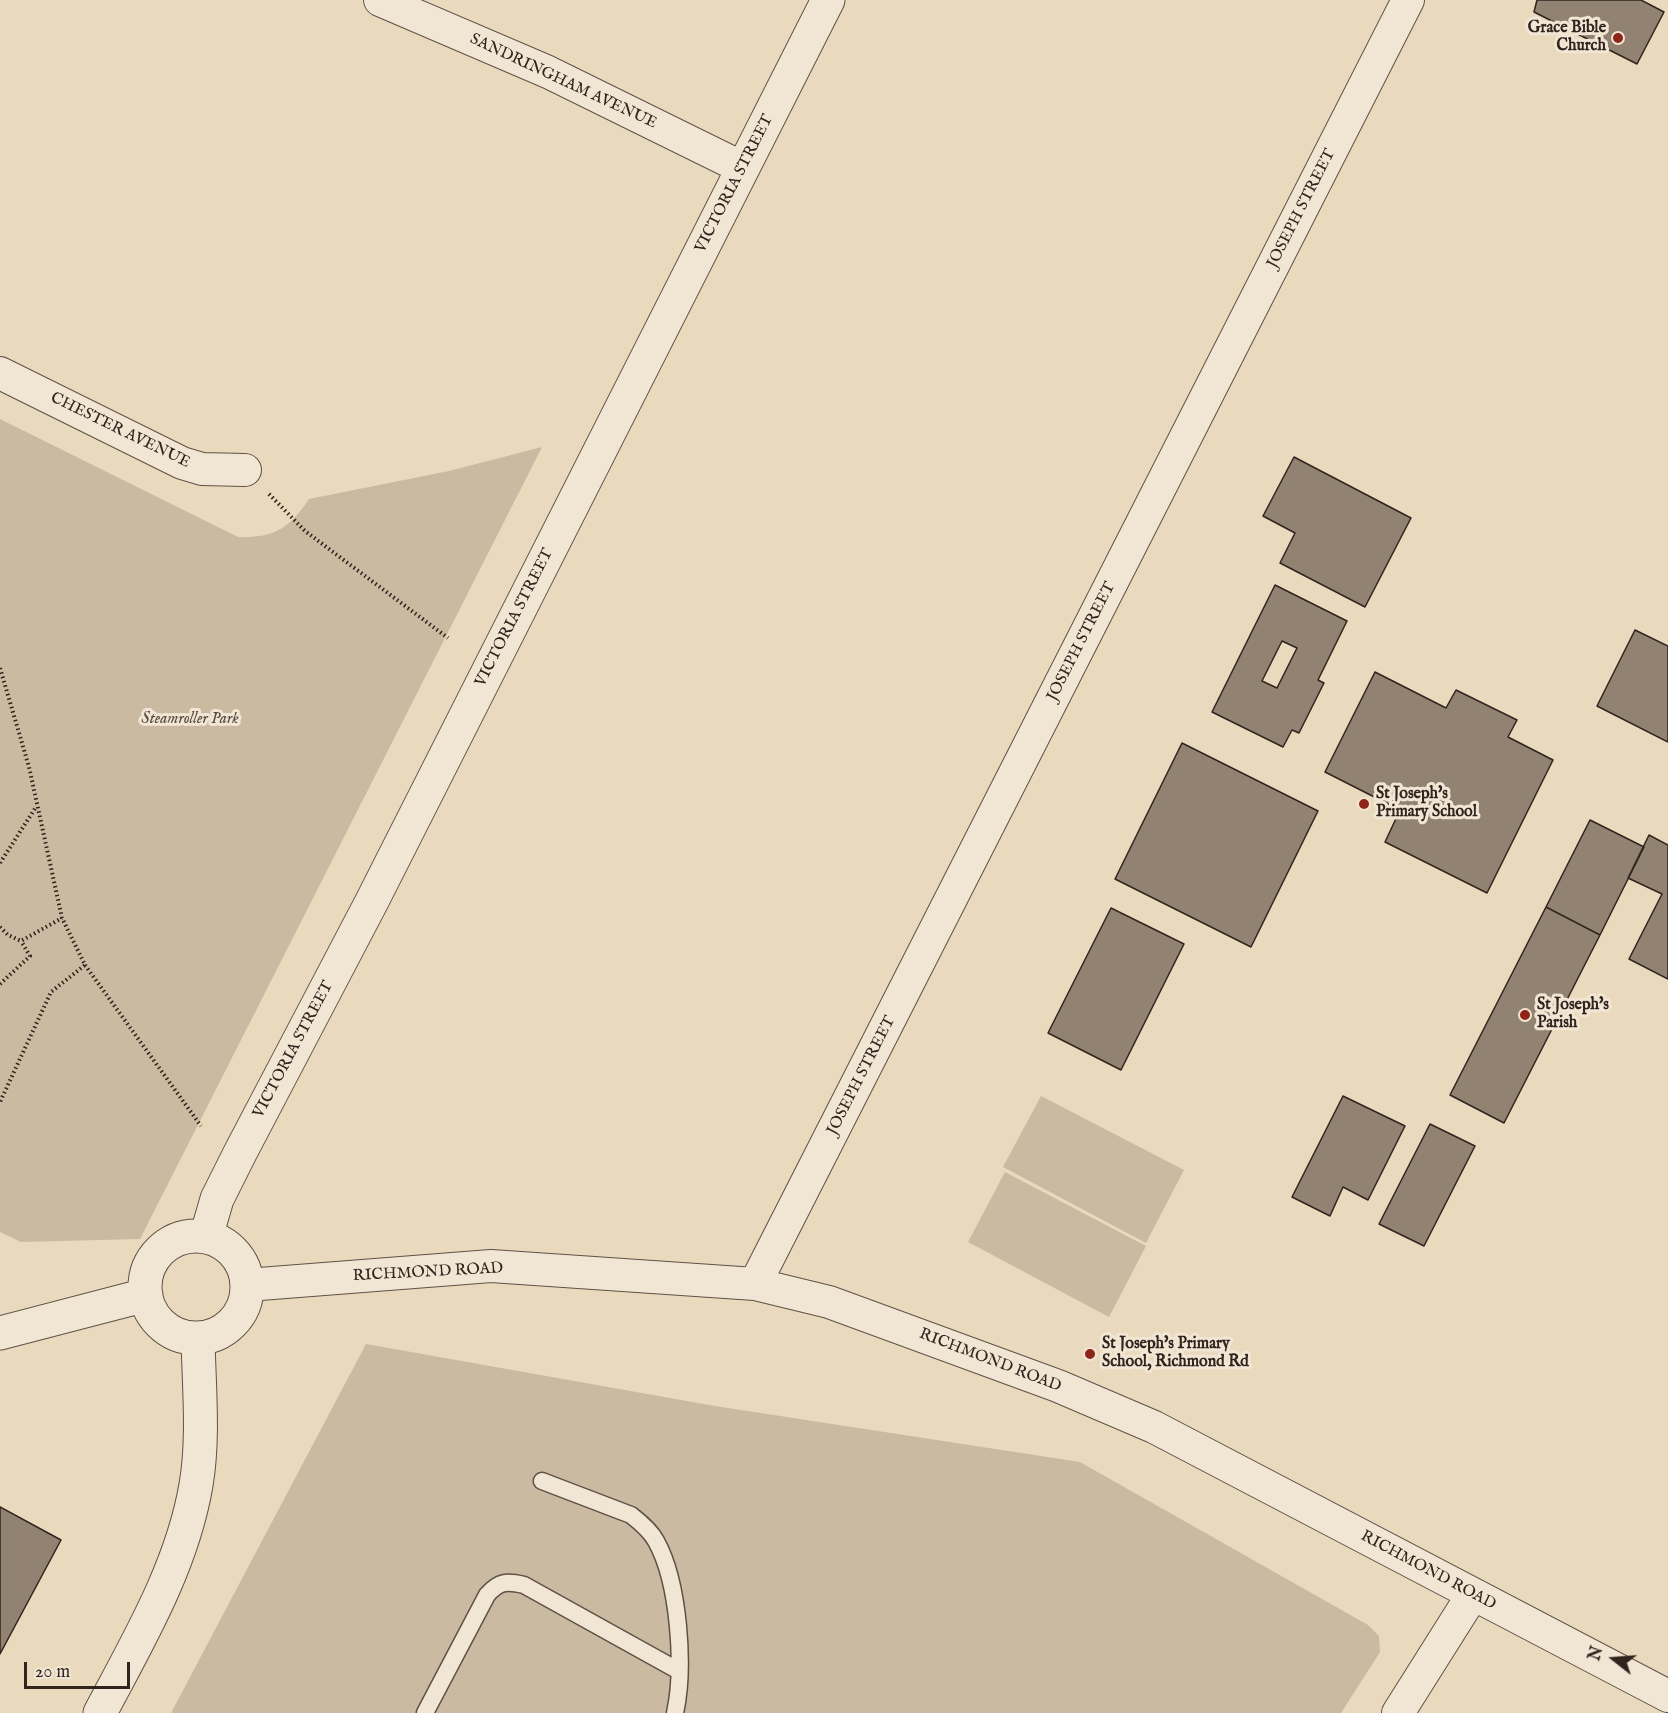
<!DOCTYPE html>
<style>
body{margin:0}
#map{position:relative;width:1668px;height:1713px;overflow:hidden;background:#e9d9bd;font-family:"IM FELL English",serif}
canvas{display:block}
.north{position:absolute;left:1584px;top:1629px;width:60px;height:60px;-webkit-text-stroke:4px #f1e6d4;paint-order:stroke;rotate:287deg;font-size:16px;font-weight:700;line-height:24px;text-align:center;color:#31241f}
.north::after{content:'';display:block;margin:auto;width:21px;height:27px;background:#31241f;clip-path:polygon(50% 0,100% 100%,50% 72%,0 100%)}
.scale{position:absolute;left:24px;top:1662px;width:106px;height:27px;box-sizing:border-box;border:3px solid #31241f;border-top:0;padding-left:8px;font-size:18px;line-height:21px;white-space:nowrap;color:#31241f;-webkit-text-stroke:4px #f1e6d4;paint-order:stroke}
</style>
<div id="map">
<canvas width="1668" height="1713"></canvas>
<div class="north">N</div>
<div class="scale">20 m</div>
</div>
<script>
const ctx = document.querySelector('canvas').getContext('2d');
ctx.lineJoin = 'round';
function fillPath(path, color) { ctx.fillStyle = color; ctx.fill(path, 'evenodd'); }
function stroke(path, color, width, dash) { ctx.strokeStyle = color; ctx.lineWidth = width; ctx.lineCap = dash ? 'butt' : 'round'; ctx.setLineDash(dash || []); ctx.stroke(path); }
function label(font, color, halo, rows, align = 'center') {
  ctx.font = font + ' "IM FELL English",serif'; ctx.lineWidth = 6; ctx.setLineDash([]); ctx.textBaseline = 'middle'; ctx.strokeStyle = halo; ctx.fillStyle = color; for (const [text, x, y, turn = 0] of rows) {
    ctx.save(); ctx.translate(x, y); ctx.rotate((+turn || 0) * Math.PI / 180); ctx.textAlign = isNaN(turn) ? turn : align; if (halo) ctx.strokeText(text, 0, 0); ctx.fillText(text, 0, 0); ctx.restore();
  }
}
fillPath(new Path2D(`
 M0,419l238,118c36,1 51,-8 71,-38l140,-28 93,-24 -402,792 -119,3 -21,-10z
 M1041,1096l143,74 -38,73 -143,-76z
 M1005,1172l141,74 -37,71 -141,-75z
 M366,1344l349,62 365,56 288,163 11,11 1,16 -39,61h-1170z`), '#cabaa2');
const building = new Path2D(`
 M1537,0h104l23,12 -27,52 -103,-52z
 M1294,457l117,61 -46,89 -85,-44 15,-30 -32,-17z
 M1275,585l72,36 -29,59 6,3 -25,50 -7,-3 -9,17 -71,-35zM1282,641l15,7 -20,40 -15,-7z
 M1635,630l33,16v96l-71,-36z
 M1375,672l71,36 10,-18 61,30 -9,17 45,23 -66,133 -102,-51 15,-32 -75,-38z
 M1182,743l136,68 -67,136 -136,-68z
 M1590,820l54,27 -44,88 -54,-28z
 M1649,835l19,10v134l-39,-20 33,-65 -34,-16z
 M1546,907l54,28 -96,188 -54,-28z
 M1111,908l73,36 -63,126 -73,-37z
 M1343,1096l62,30 -37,74 -25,-13 -13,29 -38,-19z
 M1430,1124l45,22 -51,100 -45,-22z
 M0,1507l61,33 -61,114z`);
fillPath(building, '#918271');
stroke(building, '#31241f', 1.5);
const service = new Path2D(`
 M542,1481l89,34c9,7 19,15 25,26 23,41 29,126 19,172
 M425,1713l62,-118c12,-14 20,-14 37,-10l155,86`);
const minor = new Path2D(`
 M380,0l168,72 195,96
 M0,373l182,90 20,6 43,1
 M755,1284l653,-1284
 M247,1285l244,-19 264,18 74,18 229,84 96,41 514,269
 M1398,1713l75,-119`);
const tertiary = new Path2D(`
 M145 1287a51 51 0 1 1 102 0a51 51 0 1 1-102 0Z
 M206,1237l11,-38 23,-46 131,-250 457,-903
 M0,1333l146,-38
 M100,1713c38,-72 82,-146 96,-228 8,-47 3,-98 2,-146`);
stroke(service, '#5f5146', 19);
stroke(minor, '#5f5146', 34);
stroke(tertiary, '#5f5146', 35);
stroke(new Path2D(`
 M269,494l36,37 143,107
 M0,668l29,99 33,151 23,47 -34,27 -51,110
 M0,863l36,-56
 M0,927l8,8 13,6 41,-23
 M85,965l116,161
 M0,984l30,-28 -9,-15`), '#31241f', 4, [1.5, 3]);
stroke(service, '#f1e6d4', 16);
stroke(minor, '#f1e6d4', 32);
stroke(tertiary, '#f1e6d4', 33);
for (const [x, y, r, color] of [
 [1618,38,6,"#8f2418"],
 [1364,804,6,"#8f2418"],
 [1525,1015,6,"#8f2418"],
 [1090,1354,6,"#8f2418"]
]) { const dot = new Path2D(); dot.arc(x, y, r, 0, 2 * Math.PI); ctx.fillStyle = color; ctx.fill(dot); stroke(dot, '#f1e6d4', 2); }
label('bold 16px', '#31241f', '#f1e6d4', [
 ["Grace Bible",1606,29,"right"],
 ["Church",1606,47,"right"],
 ["St Joseph's",1376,795],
 ["Primary School",1376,813],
 ["St Joseph's",1537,1006],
 ["Parish",1537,1024],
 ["St Joseph's Primary",1102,1345],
 ["School, Richmond Rd",1102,1363]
], 'left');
label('16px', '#31241f', '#f1e6d4', [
 ["SANDRINGHAM AVENUE",563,82,25],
 ["VICTORIA STREET",735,184,-63],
 ["JOSEPH STREET",1302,209,-63],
 ["CHESTER AVENUE",120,431,26],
 ["VICTORIA STREET",515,618,-63],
 ["JOSEPH STREET",1082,642,-63],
 ["VICTORIA STREET",294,1050,-62],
 ["JOSEPH STREET",862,1076,-63],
 ["RICHMOND ROAD",428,1273,-3],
 ["RICHMOND ROAD",990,1361,21],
 ["RICHMOND ROAD",1428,1571,28]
]);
label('italic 16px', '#574a40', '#f1e6d4', [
 ["Steamroller Park",190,720]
]);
</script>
